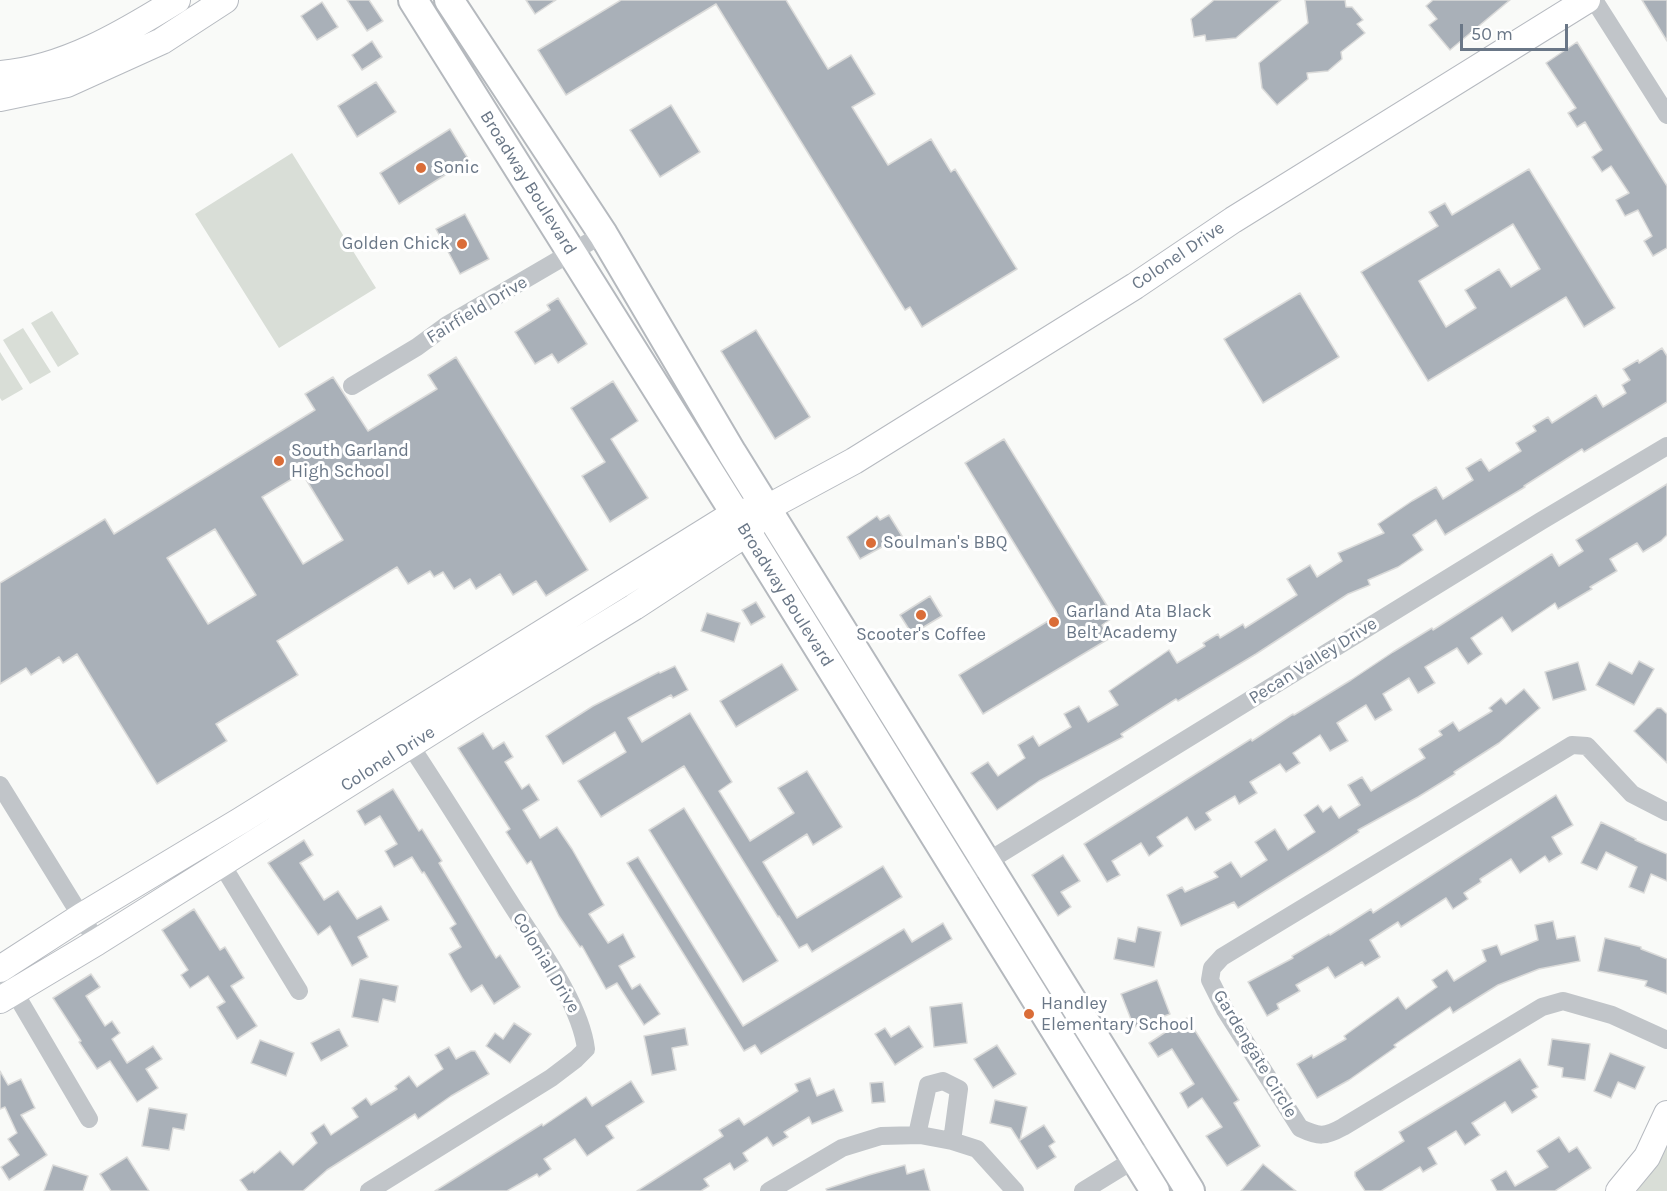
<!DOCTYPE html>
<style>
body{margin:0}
#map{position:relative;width:1667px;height:1191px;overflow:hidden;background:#f9faf8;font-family:Karla,sans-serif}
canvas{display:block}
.scale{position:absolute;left:1460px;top:24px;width:108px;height:27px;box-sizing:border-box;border:3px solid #6a7787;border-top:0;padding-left:8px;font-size:18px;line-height:21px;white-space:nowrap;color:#6a7787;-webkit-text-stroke:4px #fff;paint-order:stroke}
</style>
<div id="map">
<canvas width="1667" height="1191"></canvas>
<div class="scale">50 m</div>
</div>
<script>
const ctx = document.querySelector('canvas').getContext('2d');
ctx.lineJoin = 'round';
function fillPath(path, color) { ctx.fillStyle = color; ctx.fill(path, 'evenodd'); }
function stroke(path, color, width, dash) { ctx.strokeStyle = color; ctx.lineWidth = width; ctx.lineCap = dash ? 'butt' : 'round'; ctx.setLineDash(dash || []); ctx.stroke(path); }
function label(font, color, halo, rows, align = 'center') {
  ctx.font = font + ' Karla,sans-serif'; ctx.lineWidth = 6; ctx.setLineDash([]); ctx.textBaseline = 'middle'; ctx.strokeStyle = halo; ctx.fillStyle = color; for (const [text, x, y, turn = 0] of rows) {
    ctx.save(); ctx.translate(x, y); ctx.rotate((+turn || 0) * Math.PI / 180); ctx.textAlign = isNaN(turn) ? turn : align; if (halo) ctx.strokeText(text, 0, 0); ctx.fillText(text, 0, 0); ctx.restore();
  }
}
fillPath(new Path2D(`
 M292,153l84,135 -97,60 -84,-134z
 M52,311l27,43 -21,13 -27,-44z
 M23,328l28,44 -21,12 -27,-44z
 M0,352l23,37 -21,12 -2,-3z
 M1667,1133v58h-29l-3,-3z`), '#d9ded7');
const building = new Path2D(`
 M347,0h22l14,21 -16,10z
 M526,0h30l-21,14z
 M621,0h165l42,69 23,-14 24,39 -23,13 36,58 43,-26 20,33 4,-3 62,100 -95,58 -12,-20 -5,3 -189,-306 -150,91 -28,-45z
 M1214,0h67l-45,38 -30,3 -1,-6 -11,2 -3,-18z
 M1305,0h40l1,7h6l11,13 -6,4 8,9 -24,19 1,7 -14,12 -21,2 1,6 -31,26 -15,-17 -3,-25 49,-40z
 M1433,0h77l-60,50 -21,-25 8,-6 -11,-13z
 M1642,0h25v41z
 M322,2l16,25 -21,13 -16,-24z
 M372,41l10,16 -20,13 -10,-15z
 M1577,42l90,144v62l-14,8 -9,-15 8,-5 -14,-26 -13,6 -9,-16 13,-7 -18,-27 -9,6 -10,-15 10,-7 -17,-28 -8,5 -9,-14 8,-5 -30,-45z
 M376,82l20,30 -39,25 -19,-31z
 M671,105l29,47 -40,25 -30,-47z
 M450,129l19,31 -70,44 -19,-31z
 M1529,169l86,139 -31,19 -18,-30 -138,84 -67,-109 77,-46 -9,-14 16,-9 7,12zM1513,224l27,45 -29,18 -12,-18 -34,21 11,18 -30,19 -27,-46z
 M465,214l24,45 -29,15 -24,-45z
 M1300,293l39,64 -76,46 -39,-64z
 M558,298l29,46 -29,19 -6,-9 -17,10 -20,-32 35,-22 -3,-5z
 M756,330l54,87 -35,22 -54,-88z
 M1662,348l5,8v46l-83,50 -2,-3 -58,37 1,1 -80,48 -9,-15 -23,15 10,15 -25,17 -30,13 2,5 -22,9 -92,60 -78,47 -2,-2 -55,35 2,3 -84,44 -42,29 -26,-37 17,-11 10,14 27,-18 -7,-13 15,-9 6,10 32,-19 -7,-13 15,-8 9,16 30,-17 -9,-14 60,-41 8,13 28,-17 -2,-3 15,-9 2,4 23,-14 2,4 52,-33 -10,-16 23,-14 7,12 25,-16 -4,-8 46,-20 -6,-9 34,-23 24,-14 7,12 30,-19 -7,-12 15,-9 8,12 32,-20 -5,-8 20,-12 -3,-5 15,-9 4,6 44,-28 7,12 23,-14 -4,-8 8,-5 -7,-11 15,-9 1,3z
 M456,357l132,213 -42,26 -10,-15 -23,14 -13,-21 -24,15 -6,-10 -16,10 -11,-17 -9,5 -4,-6 -22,13 -11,-17 -120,74 21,34 -82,49 11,17 -70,43 -80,-130 -14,9 -4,-6 -28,18 -5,-7 -26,16v-101l105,-64 9,15 201,-124 -10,-16 28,-17 35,54 69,-42 -9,-14zM302,473l41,67 -40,24 -41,-67zM215,529l41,66 -48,29 -41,-66z
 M613,381l25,40 -27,18 37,59 -38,24 -28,-46 23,-14 -34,-54z
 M1004,439l110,178 -12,8 8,13 -127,76 -24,-39 99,-60 -93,-152z
 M1667,484v51l-6,6 -18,11 -6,-9 -27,16 7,12 -27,16 2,2 -34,20 -3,-6 -43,29 -10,-15 -31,21 11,16 -14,10 -11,-16 -32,19 10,16 -17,10 -9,-15 -26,16 9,16 -17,10 -9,-15 -29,18 11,18 -18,10 -10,-16 -27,18 7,10 -14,9 -6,-8 -30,18 7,11 -18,11 -4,-8 -29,17 5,7 -16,10 -8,-13 -30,20 6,9 -14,10 -8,-13 -29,18 8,14 -13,7 -23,-38 167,-105 1,2 41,-27 1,1 57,-35 42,-28 39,-24 1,2 119,-76 7,12 24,-15 -7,-11z
 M889,515l13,21 -42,23 -13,-22 30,-21 3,4z
 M930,596l12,20 -30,18 -12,-19z
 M756,602l9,15 -14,8 -9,-15z
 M707,613l33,10 -6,19 -33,-11z
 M1639,661l15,8 -20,36 -38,-20 13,-23 23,12z
 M1578,662l8,28 -33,10 -8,-28z
 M782,664l16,26 -62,37 -16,-26z
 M675,666l13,24 -15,8 -2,-3 -43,23 14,24 48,-29 42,69 -13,9 31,50 44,-28 -16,-25 29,-17 35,56 -29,18 -6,-11 -44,28 34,56 86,-52 19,31 -90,55 -5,-8 -8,4 -20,-32 -1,1 -94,-151 -83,51 -23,-36 48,-29 -11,-20 -52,32 -17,-28 47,-30 66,-34 1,1z
 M1524,689l16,19 -41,35 -45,29 1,2 -37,23 -60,33 1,2 -31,20 -90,56 -4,-6 -53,24 -14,-31 15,-8 3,5 33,-15 -4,-5 17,-10 10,15 26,-17 -12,-18 20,-13 13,21 27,-18 -11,-17 14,-10 5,7 8,-6 8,12 21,-13 -12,-20 14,-8 9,14 54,-33 -6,-9 23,-14 -3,-4 14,-9 6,9 33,-20 -3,-3 12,-10 5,6z
 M1657,708h4l6,6v49l-33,-32z
 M483,733l10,16 11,-7 9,15 -8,5 17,27 7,-5 10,16 -16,10 17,28 17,-11 15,22 32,56 -15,9 19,29 15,-9 12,23 -16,9 13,23 8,-5 20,30 -16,11 -27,-42 -11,6 -24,-43 -2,1 -21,-31 -28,-55 -4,3 -21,-32 4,-3 -52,-81z
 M393,789l26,42 3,-2 20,32 -3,2 57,95 4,-3 20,32 -26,17 -12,-19 -11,7 -8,-13 -14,-25 12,-7 -11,-19 6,-4 -32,-52 -2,1 -10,-16 -18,10 -9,-16 12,-7 -17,-28 -15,9 -8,-14z
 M1556,795l17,30 -21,12 10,17 -13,8 -4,-6 -25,17 -9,-14 -31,20 1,3 -17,11 4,6 -15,10 -7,-11 -45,29 -3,-5 -28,18 10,17 -15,9 -3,-4 -27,16 -7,-11 -32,18 4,6 -23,13 2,5 -12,7 -19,-34 45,-24 -1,-2 37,-22 1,1 41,-26 2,4z
 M684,808l94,153 -35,21 -94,-152z
 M1601,822l35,17 -1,1 32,14v27l-16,-7 -7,19 -15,-6 8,-20 -31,-15 -9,18 -16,-7z
 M304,840l9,15 -13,8 24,37 14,-9 19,28 24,-13 8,14 -31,17 10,20 -16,9 -22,-40 -12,9 -50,-72z
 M1063,855l17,26 -19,11 10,15 -13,9 -26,-41z
 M638,857l105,169 161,-97 8,13 31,-19 9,16 -191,115 -6,-9 -11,6 -117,-188z
 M194,909l26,41 5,-3 19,31 -13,8 26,40 -20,13 -20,-32 8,-5 -17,-26 -18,12 -9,-13 7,-5 -26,-40z
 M1553,921l4,18 18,-3 5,25 -41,8 -41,16 -45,28 -3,-6 -56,38 2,2 -47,33 -32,18 -20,-34 15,-9 1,3 33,-19 -2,-3 54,-39 8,12 31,-22 -5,-7 15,-10 7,11 32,-20 -4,-11 15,-5 4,10 37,-15 -3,-15z
 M1138,927l23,5 -7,35 -40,-8 4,-21 17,4z
 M1605,938l36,9v2l26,10v35l-22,-8 2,-5 -49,-10z
 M91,974l9,13 -14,9 19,30 7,-5 8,12 -8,6 15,24 26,-17 9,13 -16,10 12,19 -21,14 -27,-41 -13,8 -18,-27 2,-1 -28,-43z
 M360,979l38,7 -3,16 -12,-3 -5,23 -26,-5z
 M1157,980l13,34 -36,13 -13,-33z
 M962,1003l5,40 -33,4 -4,-40z
 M1187,1018l52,82 -5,3 26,43 -33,20 -21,-30 16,-9 -20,-29 -14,10 -8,-15 14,-9 -22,-35 -14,8 -9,-14z
 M514,1023l17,11 -21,29 -24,-17 9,-13 8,6z
 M909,1026l14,21 -28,18 -20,-31 10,-6 6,9z
 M685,1028l3,17 -16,3 4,22 -24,5 -8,-39z
 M339,1029l9,17 -27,15 -10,-18z
 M1552,1039l38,5 -5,36 -23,-3 1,-9 -15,-3z
 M260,1040l34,13 -8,23 -35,-13z
 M997,1045l19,29 -23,14 -19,-29z
 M449,1047l7,12 15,-8h4l14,23 -38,22 -33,23 -3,-5 -88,56 -24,21h-55l-8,-11 13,-9 1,2 26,-22 13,14 24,-22 -6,-10 13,-9 7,11 27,-18 -6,-9 14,-10 5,7 26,-16 -2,-3 14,-10 8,11 26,-18 -8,-14z
 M1610,1053l35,14 -10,22 -17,-7 -7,16 -17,-7z
 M1520,1059l18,28 -6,3 5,7 -25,16 -7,-11 -33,21 8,12 -15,10 -9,-14 -28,17 9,16 -14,8 -3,-5 -39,24h-16l-10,-15v-4l49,-31 -5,-9z
 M0,1071l8,14 13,-6 14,29 -14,7 26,40 -38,25 -8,-13 18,-12 -11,-16 9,-6 -12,-26 -5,2z
 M810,1078l7,18 17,-7 9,22 -31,13 -3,-7 -25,15 4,5 -15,9 -6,-9 -24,16 5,8 -14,9 -4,-7 -26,16 5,7 -8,5h-64l86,-55 -4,-6 20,-12 5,7 54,-34 -3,-7z
 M631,1081l13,21 -38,24 8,12 -27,18 -12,-17 -31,20 7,10 -12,8 -2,-3 -30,17h-72l107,-67 1,2 43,-29 6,9z
 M883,1082l2,20 -13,1 -2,-20z
 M995,1100l32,7 -7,33 24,-15 11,17 -6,4 7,11 -19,12 -26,-41 -21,-5z
 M149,1108l38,6 -3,16 -11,-2 -4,22 -27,-4z
 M1559,1137l10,15 8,-5 14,21 -36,23h-58l-6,-11 15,-9 9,15 33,-19 -11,-16z
 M127,1157l22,34h-38l-11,-17z
 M1263,1164l33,27h-55z
 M53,1165l35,11 -5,15h-39z
 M905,1165l2,9 17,-5 6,22h-103l-1,-2 43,-14z`);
fillPath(building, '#a9b0b8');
stroke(building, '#dbdbda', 1.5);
const secondary = new Path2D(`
 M0,74c64,-5 124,-41 177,-74
 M0,98l67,-14 95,-43 63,-41
 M0,969l82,-53 158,-95 495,-308 32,-5 87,-47 281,-175 98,-66 354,-220
 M0,1000l97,-58 375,-236 162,-99 113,-74 14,-17
 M1619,1191l28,-34 20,-43`);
const primary = new Path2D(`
 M413,0l322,513 420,678
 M449,0l154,234 129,219 458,738`);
stroke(secondary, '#b6bac0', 28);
stroke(primary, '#b5b9be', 32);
stroke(new Path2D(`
 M1594,0l73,115
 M352,386l65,-39 30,-22 156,-91
 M0,785l97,157
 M1667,812l-35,-18 -45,-48 -15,-1 -350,212 -10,11 -2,12 15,30 75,118c19,9 25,9 43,-1l199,-120 21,-6 49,14 55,25
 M216,855l83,136
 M977,868l564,-347 126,-75
 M8,981l81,138
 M917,1135l11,-50 15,-4 16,8 -7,52
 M369,1191l182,-113 25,-19 10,-10c-6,-48 -52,-108 -78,-150 -34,-54 -68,-109 -104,-163
 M769,1191l73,-43 39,-12 39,-1 32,6 25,8 38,42
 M1083,1191l60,-37`), '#c1c5c9', 18);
stroke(secondary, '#fff', 26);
stroke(primary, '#fff', 28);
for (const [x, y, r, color] of [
 [421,168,6,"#da6d38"],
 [462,244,6,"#da6d38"],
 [279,461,6,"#da6d38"],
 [871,543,6,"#da6d38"],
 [921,615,6,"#da6d38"],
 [1054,622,6,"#da6d38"],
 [1029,1014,6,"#da6d38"]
]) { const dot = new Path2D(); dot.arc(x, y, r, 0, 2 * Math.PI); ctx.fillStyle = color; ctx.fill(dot); stroke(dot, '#fff', 2); }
label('18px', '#6a7787', '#fff', [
 ["Sonic",433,168],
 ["Golden Chick",450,244,"right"],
 ["South Garland",291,451],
 ["High School",291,472],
 ["Soulman's BBQ",883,543],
 ["Garland Ata Black",1066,612],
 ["Belt Academy",1066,633],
 ["Scooter's Coffee",921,635,"center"],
 ["Handley",1041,1004],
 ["Elementary School",1041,1025]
], 'left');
label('18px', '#6a7787', '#fff', [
 ["Broadway Boulevard",528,183,58],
 ["Colonel Drive",1178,256,-34],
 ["Fairfield Drive",477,310,-31],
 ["Broadway Boulevard",785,595,58],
 ["Pecan Valley Drive",1313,661,-32],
 ["Colonel Drive",388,759,-32],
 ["Colonial Drive",546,963,59],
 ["Gardengate Circle",1255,1054,59]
]);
</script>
